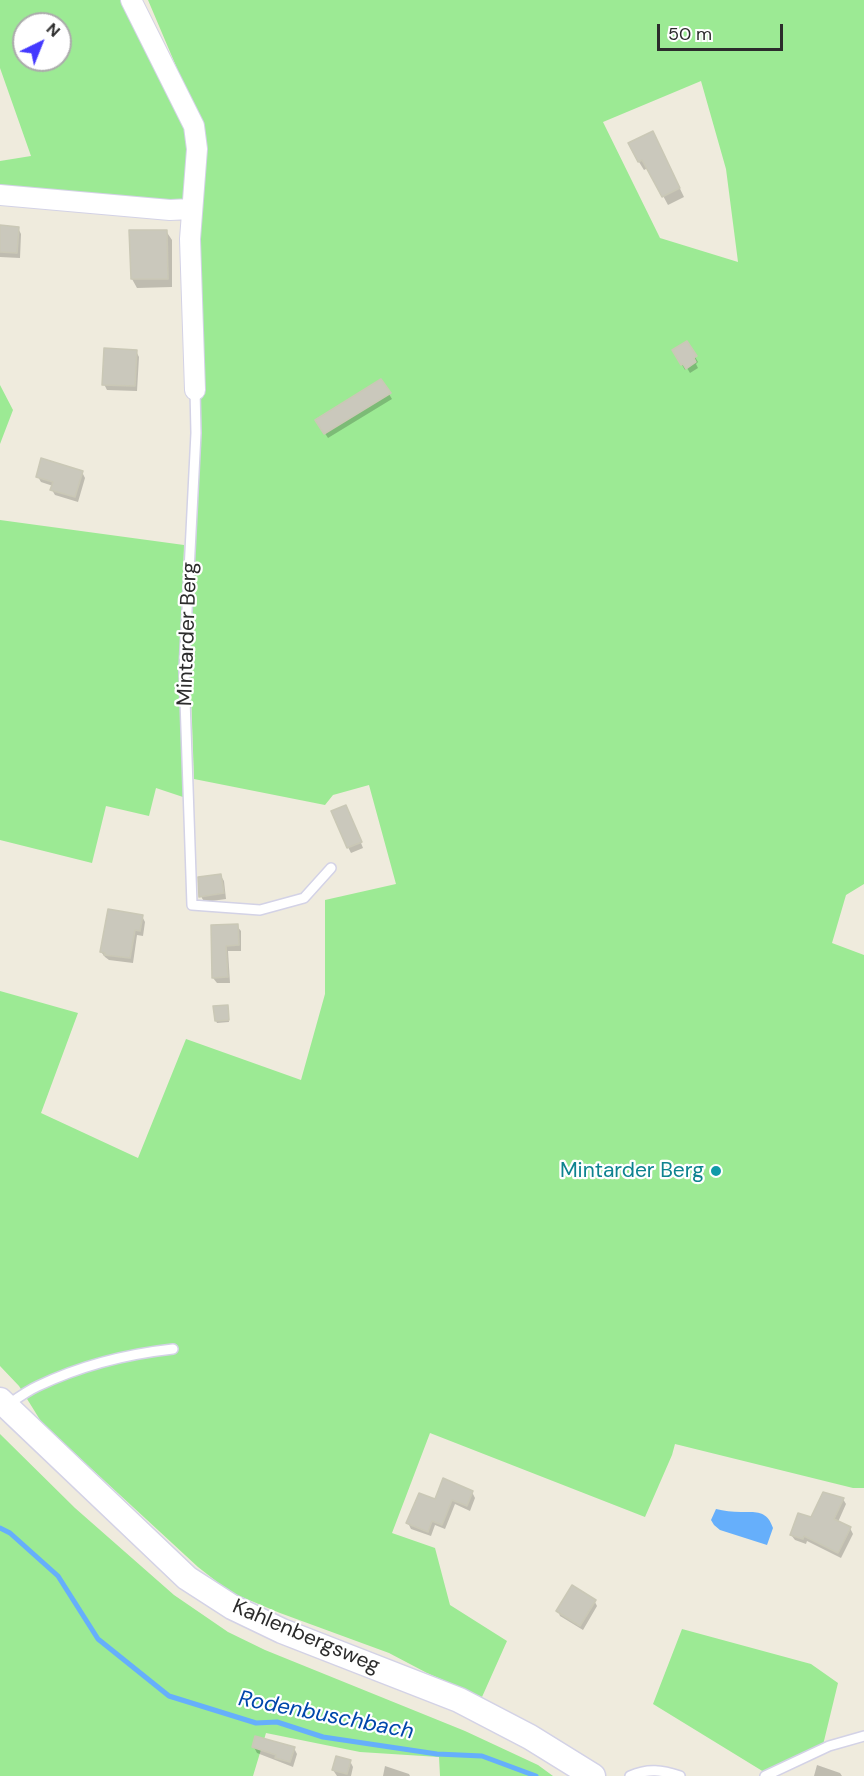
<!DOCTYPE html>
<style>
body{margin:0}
#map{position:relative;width:864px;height:1776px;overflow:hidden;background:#efebdd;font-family:"DM Sans",sans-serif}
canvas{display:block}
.north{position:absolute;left:12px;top:12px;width:60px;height:60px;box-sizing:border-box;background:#fff;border:2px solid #ababab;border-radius:50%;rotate:43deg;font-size:16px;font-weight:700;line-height:24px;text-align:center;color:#2c2c2c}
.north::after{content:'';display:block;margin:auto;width:21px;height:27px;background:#4439ff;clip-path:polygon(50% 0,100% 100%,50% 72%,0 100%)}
.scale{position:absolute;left:657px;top:24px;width:126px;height:27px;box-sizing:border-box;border:3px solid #2c2c2c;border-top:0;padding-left:8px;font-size:18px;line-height:21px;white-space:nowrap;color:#2c2c2c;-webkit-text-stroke:4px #fff;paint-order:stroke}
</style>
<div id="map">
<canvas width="864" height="1776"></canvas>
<div class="north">N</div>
<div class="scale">50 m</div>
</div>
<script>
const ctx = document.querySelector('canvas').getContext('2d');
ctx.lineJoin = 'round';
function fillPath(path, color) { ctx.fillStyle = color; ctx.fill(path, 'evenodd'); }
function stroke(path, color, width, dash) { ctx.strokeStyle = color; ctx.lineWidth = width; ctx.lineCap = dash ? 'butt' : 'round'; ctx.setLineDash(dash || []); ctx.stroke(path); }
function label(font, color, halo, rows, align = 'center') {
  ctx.font = font + ' "DM Sans",sans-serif'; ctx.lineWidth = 4.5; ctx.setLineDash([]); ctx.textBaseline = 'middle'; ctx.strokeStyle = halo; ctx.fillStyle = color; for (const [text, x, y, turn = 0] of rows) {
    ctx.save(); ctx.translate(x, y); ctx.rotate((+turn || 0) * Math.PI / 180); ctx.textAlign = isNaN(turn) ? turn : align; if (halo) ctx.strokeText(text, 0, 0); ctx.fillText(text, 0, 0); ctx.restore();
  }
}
fillPath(new Path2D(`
 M0,0h125l79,132 -56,-132h716v884l-18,11 -14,48 32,12v533h-11l-178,-44 -3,11 -27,62 -215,-84 -38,100 43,15 15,57 57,36 -25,56 -55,-24 -38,-20 -109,-40 -50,-21 -32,-25 -156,-144 -23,-37 -19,-20v-375l78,22 -37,100 97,45 48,-119 115,41 24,-86v-94l71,-16 -27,-99 -36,10 -8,10 -131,-26 -4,-114 3,-118 8,-114 -4,-229 -197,-11v-32l31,-5 -31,-88zM24,24h36v36h-36zM701,81l25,88 12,93 -78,-24 -57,-116z
 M0,385l13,25 -13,34z
 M0,520l184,25 -4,124 4,109 -1,19 -27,-9 -7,28 -43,-10 -14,57 -92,-23z
 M0,1434l75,74 99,87 54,37 37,18 200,81 73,34 15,11h-113l-1,-19 -79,-5 -94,-19 -13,43h-253z
 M682,1629l129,35 27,19 -15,62 -59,27 -111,-68z`), '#9cea94');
fillPath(new Path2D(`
 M716,1509c8,2 16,3 25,3 15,0 26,-2 32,16l-6,17 -47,-15 -6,-5 -3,-5z`), '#66affb');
fillPath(new Path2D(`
 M657,141l27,56 -16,8 -20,-37 -4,2 -5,-8z
 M0,227l18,1 3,6 -1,24 -20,-1z
 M166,231l6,9v47l-35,1 -5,-9z
 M687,343l11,19 -2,2 2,4 -8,5 -3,-5 -2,2 -11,-19z
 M136,351l3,6 -2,34 -30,-1 -3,-6z
 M389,394l3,5 -64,39 -11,-17z
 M82,472l3,6 -7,24 -23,-7 -3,-5 1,-4 -12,-4 -3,-5z
 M349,812l14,36 -12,5 -3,-6z
 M221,876l3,5 2,18 -22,3 -3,-6z
 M142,916l3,6 -2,14 -6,-1 -4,28 -24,-3 -4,-3 -4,-5z
 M213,926h24l4,5v20h-13l2,32h-13l-4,-5z
 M227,1006l2,16 -12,1 -1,-2z
 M472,1492l3,6 -5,13 -15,-7 -10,25 -10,-4 -4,11 -20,-7 -3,-6 27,-22z
 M843,1499l3,5 -8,18 12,6 3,6 -12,24 -34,-17 -1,3 -11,-4 -4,-5 21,-16z
 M595,1602l2,4 -14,24 -23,-14 -2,-5z
 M254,1747l40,1 3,6 -4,13 -36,-14z
 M350,1761l3,6 -2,9h-14l-4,-6z
 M817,1765l23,8 2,3h-28z
 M385,1766l24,8 1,2h-27z`), '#0003');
stroke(new Path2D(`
 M0,1528l10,5 48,43 40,63 71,57 87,27 21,-1 46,15 114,17 45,2 54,20`), '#66affb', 5);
const building = new Path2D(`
 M653,131l27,57 -18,9 -20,-37 -4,2 -10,-19z
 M0,225l19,2 -2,26 -17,-1z
 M129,230h38l1,49h-37z
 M687,341l10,15 -3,2 2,4 -10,7 -3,-5 -2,1 -9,-15z
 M104,348l33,2 -2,36 -33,-1z
 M381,379l10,14 -67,41 -9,-14z
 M41,458l42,13 -8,26 -25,-7 3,-8 -17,-5z
 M346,805l16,37 -15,6 -16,-37z
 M221,874l3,19 -25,4 -1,-20z
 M108,909l35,6 -3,16 -5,-1 -5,28 -26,-3 1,-2 -5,-1z
 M238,924l1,21 -13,1 2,31 -16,1 -1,-53z
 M228,1005l1,15 -14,1 -2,-15z
 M443,1478l30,13 -6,15 -15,-6 -10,25 -10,-4 -4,11 -22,-9 13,-30 16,6z
 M823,1492l21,6 -10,21 17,8 -13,26 -34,-17 -1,3 -13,-4 8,-22 13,4z
 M572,1585l24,15 -16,26 -24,-15z
 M255,1736l40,11 -5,15 -15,-4 1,-3 -24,-8z
 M336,1756l15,4 -4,14 -15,-4z`);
fillPath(building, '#cac8bc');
stroke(building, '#cac8b6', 1.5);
const service = new Path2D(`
 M195,390l1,43 -12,237 8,235 68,5 44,-12 27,-30
 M6,1406c10,-7 21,-15 32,-20 42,-20 89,-32 135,-37
 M630,1776c18,-8 32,-6 50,0
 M765,1776l64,-30 35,-10`);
const minor = new Path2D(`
 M131,0l63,126 3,23 -7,90 5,151
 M0,195l170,15 21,-1`);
const tertiary = new Path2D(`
 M0,1400l187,178 45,29 50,24 177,69 71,37 63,39`);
stroke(service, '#d3d2e6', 12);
stroke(minor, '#d3d2e6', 22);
stroke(tertiary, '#d3d2e6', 27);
stroke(service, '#fff', 9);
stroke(minor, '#fff', 20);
stroke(tertiary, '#fff', 24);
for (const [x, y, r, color] of [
 [716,1171,6,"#0f9aa8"]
]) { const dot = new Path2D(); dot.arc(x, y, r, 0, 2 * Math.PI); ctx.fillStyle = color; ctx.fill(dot); stroke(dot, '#fff', 2); }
label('21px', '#2c2c2c', '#fff', [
 ["Mintarder Berg",188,634,-88],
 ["Kahlenbergsweg",306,1637,23]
]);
label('21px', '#0d838f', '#fff', [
 ["Mintarder Berg",704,1171]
], 'right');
label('italic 22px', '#0047ab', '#fff', [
 ["Rodenbuschbach",326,1716,11]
]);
</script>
